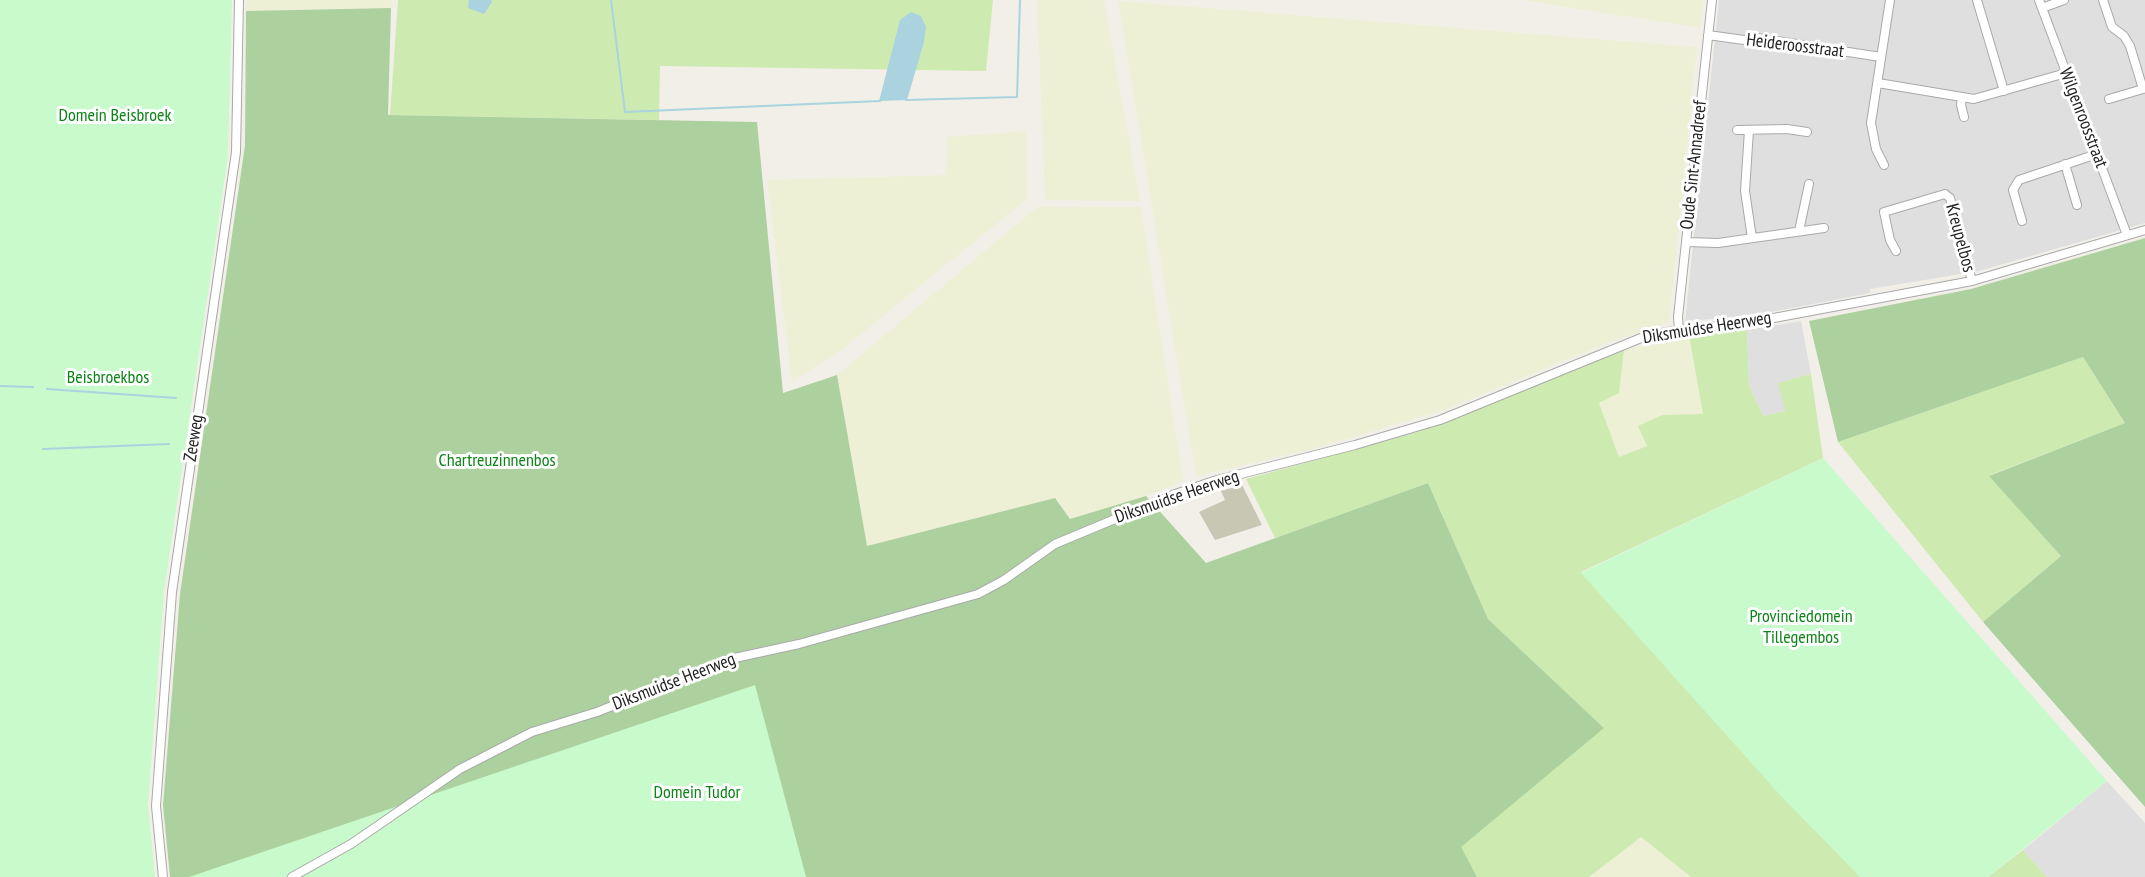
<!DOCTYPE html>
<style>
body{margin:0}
canvas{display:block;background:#f2efe9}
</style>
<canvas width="2145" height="877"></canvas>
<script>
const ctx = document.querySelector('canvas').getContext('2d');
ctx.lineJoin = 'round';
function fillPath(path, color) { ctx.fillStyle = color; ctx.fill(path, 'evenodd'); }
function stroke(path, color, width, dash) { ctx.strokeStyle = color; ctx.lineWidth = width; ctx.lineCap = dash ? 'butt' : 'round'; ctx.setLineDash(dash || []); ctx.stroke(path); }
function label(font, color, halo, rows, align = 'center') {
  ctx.font = font + ' "PT Sans Narrow",sans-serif'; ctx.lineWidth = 6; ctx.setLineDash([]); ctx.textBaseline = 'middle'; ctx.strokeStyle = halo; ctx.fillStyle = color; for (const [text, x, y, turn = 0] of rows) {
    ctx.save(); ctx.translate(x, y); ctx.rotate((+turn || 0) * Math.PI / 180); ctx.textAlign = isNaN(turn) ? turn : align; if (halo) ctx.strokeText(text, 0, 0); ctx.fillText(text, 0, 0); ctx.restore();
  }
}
fillPath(new Path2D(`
 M1719,0h426v223l-166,48 -109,18v4l-120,23 -65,5z
 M1801,321l10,53 -32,9 6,28 -22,5 -14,-31 -2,-55z
 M2107,781l38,42v54h-98l-24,-27z`), '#e0dfdf');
fillPath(new Path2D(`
 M1242,485l20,40 -47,15 -16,-28 26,-12 -4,-9z`), '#c7c7b4');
fillPath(new Path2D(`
 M248,0h144l-1,8 -145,3z
 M1037,0h67l36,201 -95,-1z
 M1522,0h182l-4,28z
 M1118,1l579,46 -28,275 -57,19 -168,69 -132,39 -116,27z
 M1026,131l1,68 -192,156 -43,26 -25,-201 179,-5 1,-38z
 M1037,207h104l42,274 -37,15 -76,23 -15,-21 -189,49 -29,-172z
 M1689,335l14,80h-41l-23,11 8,20 -28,11 -20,-54 20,-10 5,-43z
 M1641,836l50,41h-102z`), '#eef0d5');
fillPath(new Path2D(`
 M398,0h595l-7,71 -326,-5 -1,54 -269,-5z
 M1747,330l2,55 14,31 22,-5 -7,-28 33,-9 12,84 -242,114 279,305h-169l-50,-40 -52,40h-112l-17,-30 143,-120 -115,-108 -60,-136 -153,55 -29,-59 172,-47 206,-82 -5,43 -20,10 20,54 28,-11 -9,-20 24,-11 41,-1 -14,-79z
 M2083,357l42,66 -135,52 71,81 -78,66 -145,-180z
 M2023,850l24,27h-59z`), '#cdebb0');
fillPath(new Path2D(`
 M391,8l-3,107 369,7 26,271 54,-18 30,171 188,-48 15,21 76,-23 60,67 222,-80 60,136 116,109 -143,119 16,30h-1307l-7,-72 17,-211 65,-449 1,-134z
 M2145,238v569l-162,-185 78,-66 -72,-80 136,-53 -42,-66 -245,85 -29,-121 162,-32z`), '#add19e');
fillPath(new Path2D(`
 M0,0h232l-4,156 -64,435 -16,214 7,72h-155z
 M1823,458l284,323 -119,96h-128l-79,-81 -200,-223z
 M755,685l51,192h-617z`), '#c8facc');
fillPath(new Path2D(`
 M469,0h22l1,2 -8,12 -16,-6z
 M911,12l10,4 5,11 -2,15 -17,58 -28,1 21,-81z`), '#aad3df');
stroke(new Path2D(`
 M611,0l14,112 255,-11
 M906,100l111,-3 3,-97
 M0,386l33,1
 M47,389l129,9
 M43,449l126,-5`), '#aad3df', 2);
const street = new Path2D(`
 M1977,0l27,91
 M2039,0l88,235
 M2103,0l9,27 12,9 6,10 13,43 -34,10
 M2042,8l22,-8
 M1708,35l43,6 6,-3 124,19
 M1878,83l96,16 92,-26
 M1962,97l-1,8 3,12
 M1737,130l50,-1 20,3
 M1749,130l-4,61 7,47
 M2065,164l12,41
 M1884,165l-8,-16 -5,-26 19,-123
 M2022,221l-9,-31 6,-10 78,-26
 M1799,231l10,-47
 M1686,242l32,1 106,-15
 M1896,251l-6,-11 -6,-28 61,-18 5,4 22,83
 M1679,330l-1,-13 34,-317
 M163,877l-7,-71 16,-214 64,-440 3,-152
 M292,877l59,-33 109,-75 72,-37 65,-20 133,-53 69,-15 179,-50 26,-14 51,-36 120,-50 42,-14 138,-35 85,-25 206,-84 33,-6 68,-7 225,-42 173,-51`);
stroke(street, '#a9a9a9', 10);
stroke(street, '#fff', 8);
label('18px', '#222', '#fff', [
 ["Heideroosstraat",1795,46,7],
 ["Wilgenroosstraat",2083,118,69],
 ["Oude Sint-Annadreef",1694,165,-84],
 ["Kreupelbos",1960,238,75],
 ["Diksmuidse Heerweg",1707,328,-9],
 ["Zeeweg",194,438,-81],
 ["Diksmuidse Heerweg",1177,497,-19],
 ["Diksmuidse Heerweg",674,682,-21]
]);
label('18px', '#0c8416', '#fff', [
 ["Domein Beisbroek",115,116],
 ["Beisbroekbos",108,378],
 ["Chartreuzinnenbos",497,461],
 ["Provinciedomein",1801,617],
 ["Tillegembos",1801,638],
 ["Domein Tudor",697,793]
]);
</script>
